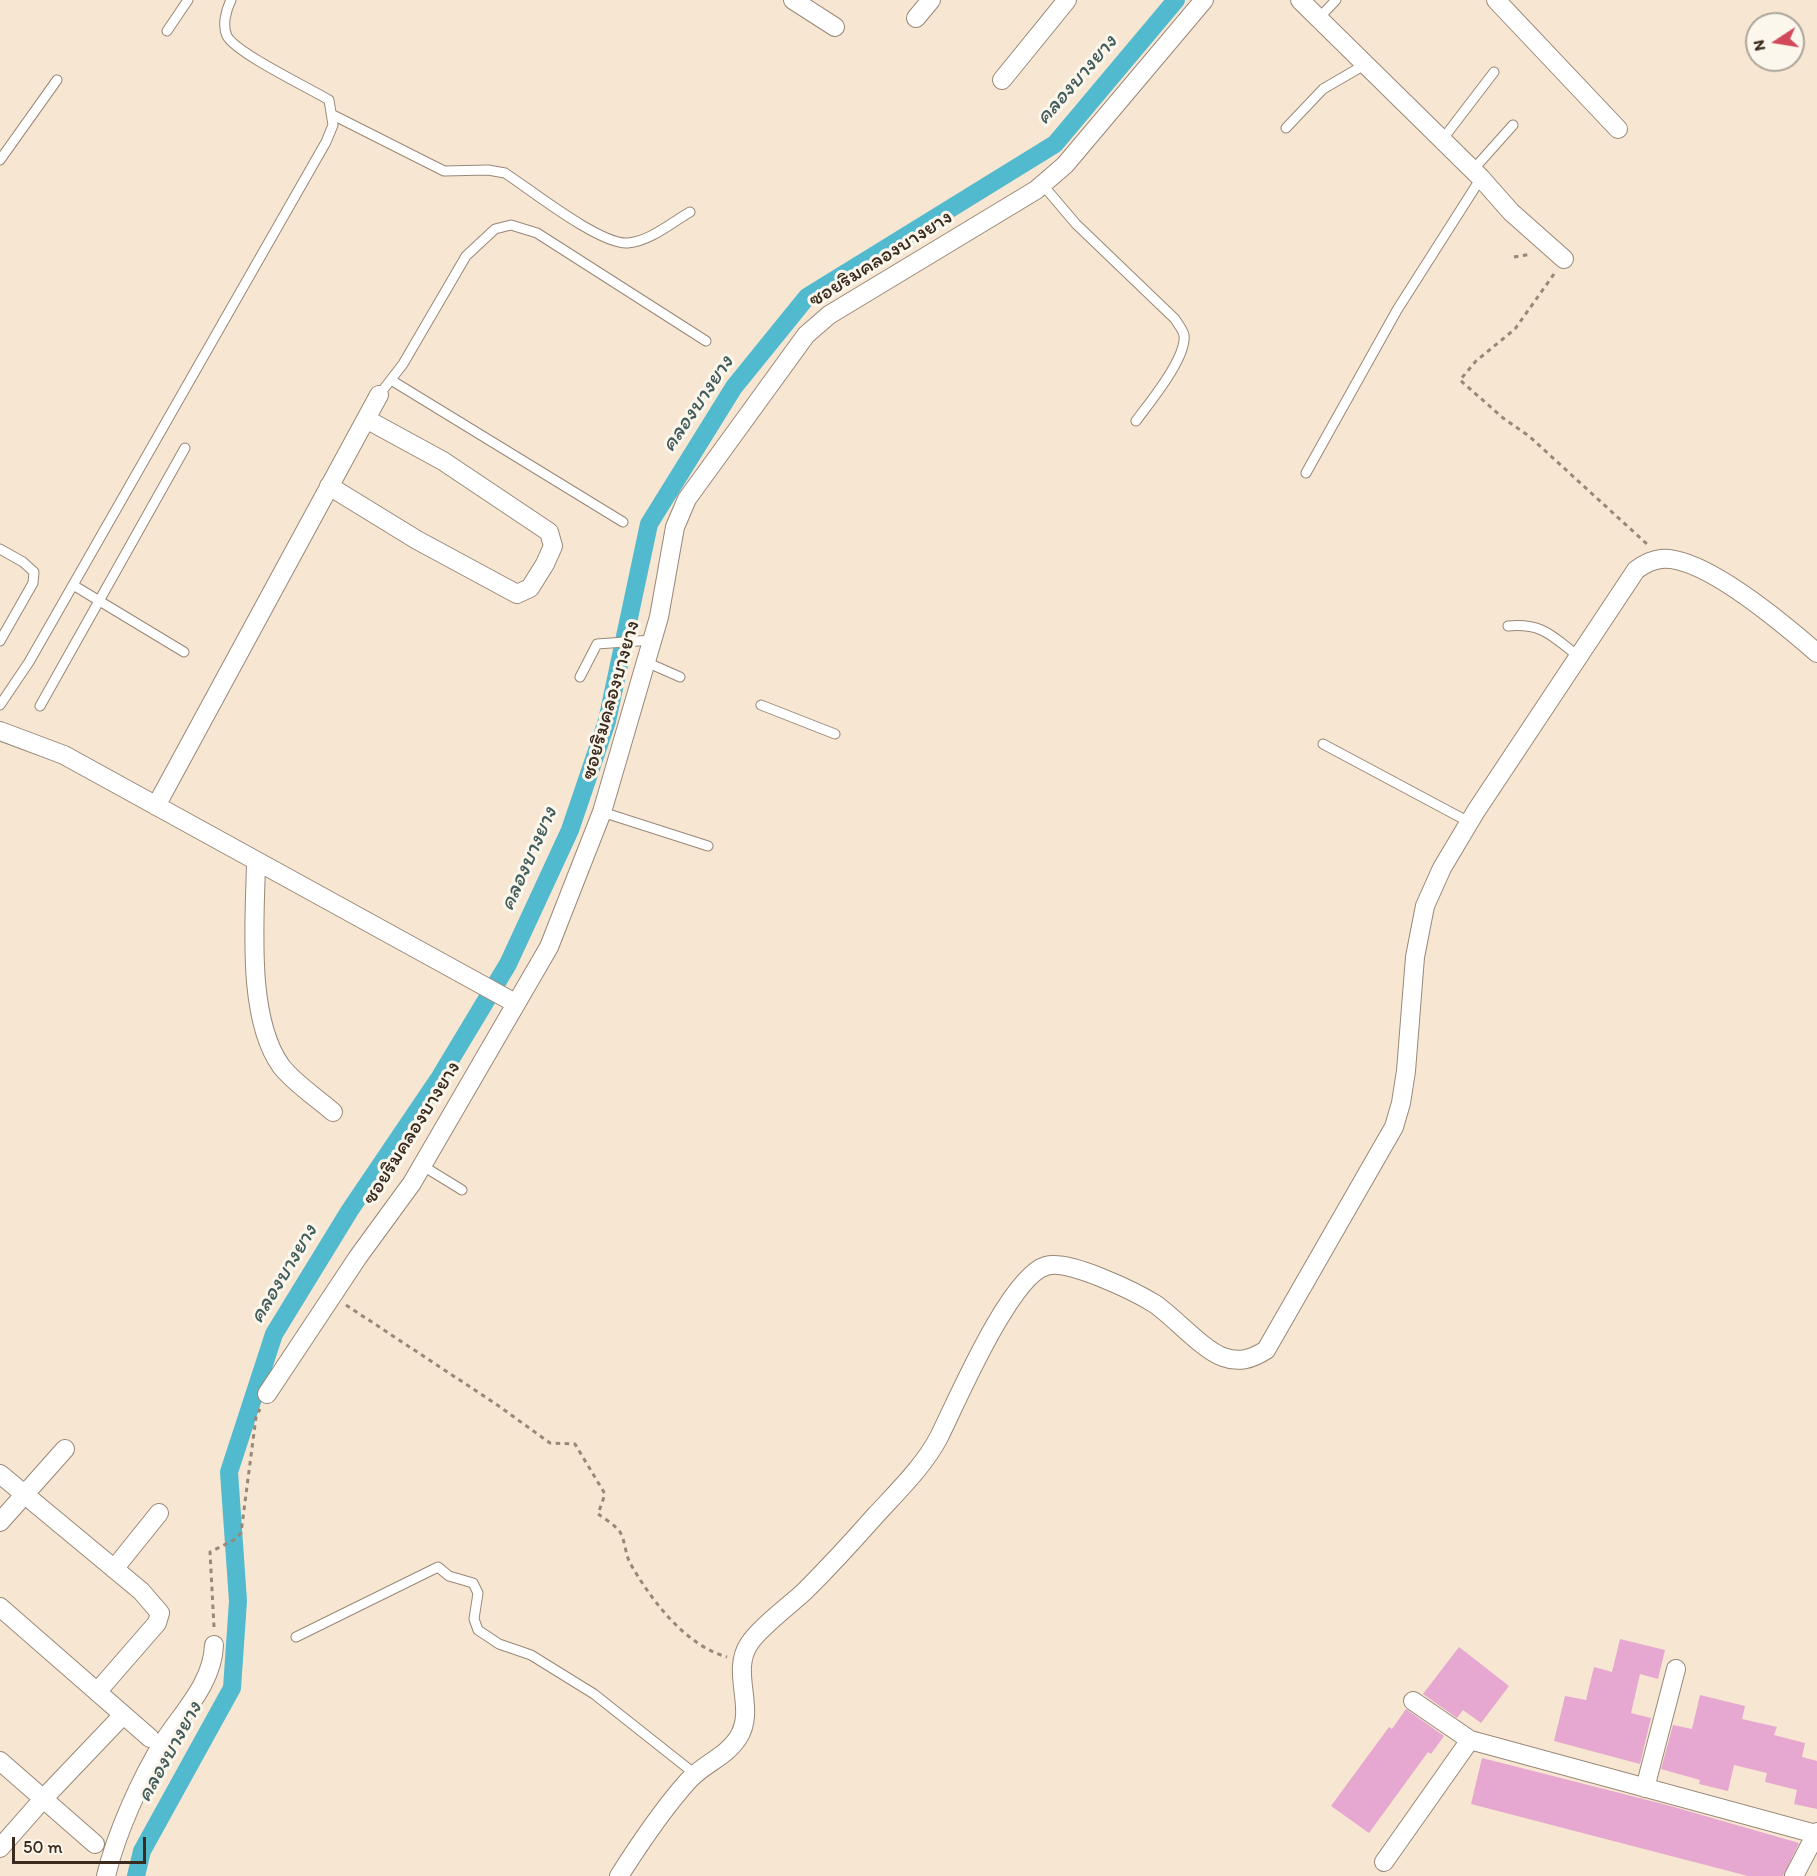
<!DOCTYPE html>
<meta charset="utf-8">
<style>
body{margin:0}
#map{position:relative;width:1817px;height:1876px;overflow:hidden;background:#f7e6d1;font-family:Itim,sans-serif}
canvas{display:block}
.north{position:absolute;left:1745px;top:12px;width:60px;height:60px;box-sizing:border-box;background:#fbf7ec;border:2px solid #aea59a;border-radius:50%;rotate:258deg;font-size:16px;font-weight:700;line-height:24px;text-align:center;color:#3b2a1e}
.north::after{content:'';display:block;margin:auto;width:21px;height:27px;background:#d1495b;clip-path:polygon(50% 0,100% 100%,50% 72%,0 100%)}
.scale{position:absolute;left:12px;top:1837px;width:134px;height:27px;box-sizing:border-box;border:3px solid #3b2a1e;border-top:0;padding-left:8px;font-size:18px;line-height:21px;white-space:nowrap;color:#3b2a1e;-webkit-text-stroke:4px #fbf7ec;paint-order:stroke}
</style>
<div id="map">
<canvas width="1817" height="1876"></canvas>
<div class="north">N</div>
<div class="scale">50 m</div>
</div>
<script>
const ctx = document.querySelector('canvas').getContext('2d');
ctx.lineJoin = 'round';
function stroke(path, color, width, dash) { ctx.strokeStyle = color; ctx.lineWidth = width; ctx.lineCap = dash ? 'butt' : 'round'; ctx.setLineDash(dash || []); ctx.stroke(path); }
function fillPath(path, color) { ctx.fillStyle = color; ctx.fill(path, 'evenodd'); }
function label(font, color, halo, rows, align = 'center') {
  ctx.font = font + ' Itim,"Playpen Sans Thai",sans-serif'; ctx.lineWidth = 6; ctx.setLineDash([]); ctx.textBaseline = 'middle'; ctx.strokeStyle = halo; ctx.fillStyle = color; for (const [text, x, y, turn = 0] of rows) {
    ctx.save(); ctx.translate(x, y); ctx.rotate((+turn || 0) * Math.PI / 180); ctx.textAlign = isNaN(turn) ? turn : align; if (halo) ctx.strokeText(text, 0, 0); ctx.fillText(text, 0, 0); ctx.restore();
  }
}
stroke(new Path2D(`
 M136,1876l6,-25 90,-163 6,-87 -9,-129 45,-138 76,-124 90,-133 68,-113 62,-134 37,-109 42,-197 85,-137 73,-90 248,-153 121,-144`), '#51bace', 18);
fillPath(new Path2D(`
 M1620,1639l45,11 -7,29 -18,-5 -9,39 20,5 -11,46 -86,-23 11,-45 21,4 8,-33 18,5z
 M1459,1647l50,39 -28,37 -18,-13 -6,8 -34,-24z
 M1700,1695l45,11 -3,13 35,8 -3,8 31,8 -3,14 15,4v48l-23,-5 3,-14 -32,-8 2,-9 -33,-8 -6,26 -29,-7 1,-4 -39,-11 12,-44 19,4z
 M1406,1709l38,27 -13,18 -3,-2 -59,81 -38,-27 58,-79 3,2z
 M1482,1758l185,47 132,38 -16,33h-35l-277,-72z`), '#e6a7d0');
const service = new Path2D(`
 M1320,17l16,-17
 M167,31l21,-31
 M333,115l111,56 44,-1 17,3c26,17 95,72 123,70 22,-2 43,-20 62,-31
 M1286,128l37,-39 43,-25
 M1442,140l52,-68
 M0,160l57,-80
 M1472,171l41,-46
 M1042,184l34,40 99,95c3,5 8,11 9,16 3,23 -35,68 -48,86
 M391,380l232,142
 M379,395l24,-31 63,-108 29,-27 16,-4 26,8 169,108
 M1306,473l91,-163 84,-132
 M0,549l23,13 11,10 -1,11 -33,58
 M73,585l111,67
 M1508,626c35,-3 44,10 70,30
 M646,662l34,15
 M580,677l17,-33 55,-4
 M0,705l29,-43 297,-520 7,-17 -4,-25c-20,-12 -93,-47 -102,-64 -5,-11 -1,-26 4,-36
 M761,705l74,29
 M40,706l145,-258
 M1323,744l146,78
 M602,812l106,34
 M423,1166l39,24
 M296,1637l142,-70 11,9 24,7 5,10 -4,26 4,11 21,14 32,11 63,39 101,80`);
const minor = new Path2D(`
 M793,0l42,27
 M1300,0l181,178 30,34 53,47
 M1496,0l122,129
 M916,18l15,-18
 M1002,80l65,-80
 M329,486l88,54 100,54 13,-6 15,-24 8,-18 -4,-14 -106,-71 -77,-42
 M0,731l64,24 451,248
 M156,806l223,-411
 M256,862c-1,58 -10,155 25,204 13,17 36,32 52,46
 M267,1394l91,-137 54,-74 137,-236 53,-135 57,-195 16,-90 12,-28 119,-164 23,-20 207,-125 29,-25 139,-165
 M0,1474l141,117 19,22 -3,10 -60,69
 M0,1522l65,-73
 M114,1569l45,-56
 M0,1607l150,131
 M1413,1701l57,39
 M0,1761l95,83
 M1645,1788l31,-119
 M0,1848l43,-49 80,-84
 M1384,1862l86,-122 346,94
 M106,1876c10,-42 35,-98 58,-135 19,-29 49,-59 50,-96
 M619,1876c21,-33 43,-66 69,-95 15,-17 38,-24 50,-43 19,-29 -8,-65 11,-94 10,-16 41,-39 56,-53 24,-24 47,-49 70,-75 22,-24 49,-50 64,-79 18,-36 71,-161 107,-171 22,-7 88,25 109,38 19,13 48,46 68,53 16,6 29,2 43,-7l128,-223 7,-24 5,-32 9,-114 10,-51 17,-38 34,-57 160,-241c8,-6 16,-10 25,-11 42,-4 125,67 156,94
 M1794,1876l23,-44`);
stroke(service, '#998878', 11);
stroke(minor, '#998878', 20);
stroke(new Path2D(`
 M1514,257l17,-3
 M1554,274l-39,55 -39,32 -16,19 43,38 26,18 119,109
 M346,1305l150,99 54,39 25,1 30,50 -7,20c7,5 17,11 22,18 5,8 5,21 10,31 20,35 54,82 97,94
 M214,1627l-4,-75 24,-12 7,-7 15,-116 4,-8`), '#998878', 3, [4.5, 4.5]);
stroke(service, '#fff', 9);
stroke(minor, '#fff', 18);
label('21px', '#3b2a1e', '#fbf7ec', [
 ["ซอยริมคลองบางยาง",881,259,-32],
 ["ซอยริมคลองบางยาง",611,700,-74],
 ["ซอยริมคลองบางยาง",412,1133,-58]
]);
label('italic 22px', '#435c5c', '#fbf7ec', [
 ["คลองบางยาง",1077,80,-49],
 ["คลองบางยาง",698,404,-56],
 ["คลองบางยาง",529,859,-66],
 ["คลองบางยาง",284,1274,-59],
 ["คลองบางยาง",170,1752,-61]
]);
</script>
